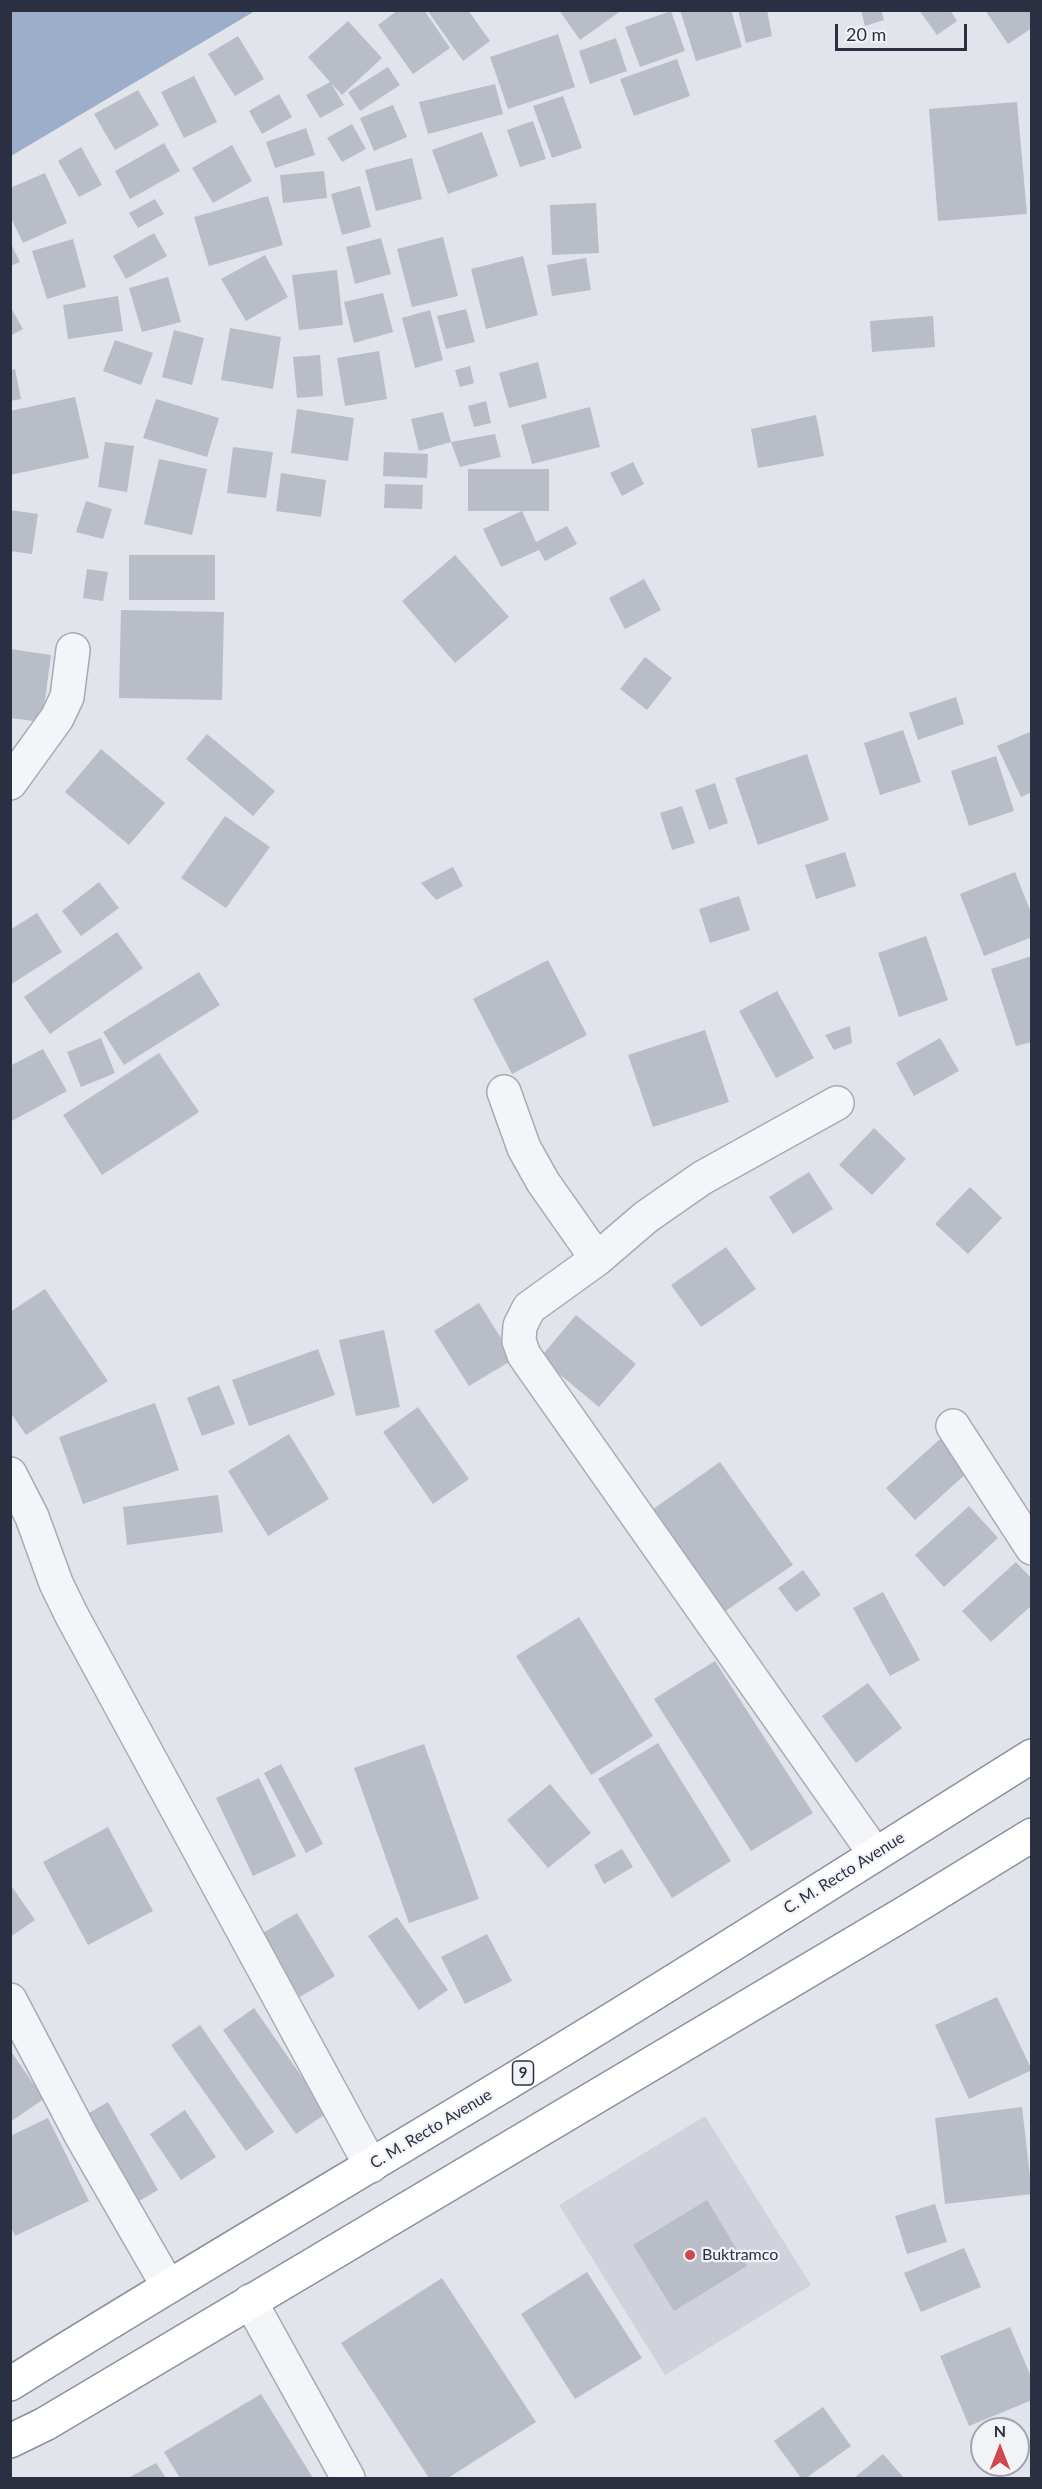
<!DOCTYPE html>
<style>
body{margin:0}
#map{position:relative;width:1042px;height:2489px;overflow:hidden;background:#e1e4ea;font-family:Lato,sans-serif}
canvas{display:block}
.frame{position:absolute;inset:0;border:12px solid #2a3042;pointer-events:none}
.north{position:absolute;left:970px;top:2417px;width:60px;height:60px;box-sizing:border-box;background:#f1f3f7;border:2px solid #a1a5af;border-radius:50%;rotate:0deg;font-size:16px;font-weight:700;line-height:24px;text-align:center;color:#2a3042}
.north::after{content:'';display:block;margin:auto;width:21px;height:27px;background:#ce484e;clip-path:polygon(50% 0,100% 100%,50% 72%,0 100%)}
.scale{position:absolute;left:835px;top:24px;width:132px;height:27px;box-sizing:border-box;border:3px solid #2a3042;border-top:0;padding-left:8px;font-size:18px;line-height:21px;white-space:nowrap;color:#2a3042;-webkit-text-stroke:4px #f1f3f7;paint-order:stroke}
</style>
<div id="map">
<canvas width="1042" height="2489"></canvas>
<div class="frame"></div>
<div class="north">N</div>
<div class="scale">20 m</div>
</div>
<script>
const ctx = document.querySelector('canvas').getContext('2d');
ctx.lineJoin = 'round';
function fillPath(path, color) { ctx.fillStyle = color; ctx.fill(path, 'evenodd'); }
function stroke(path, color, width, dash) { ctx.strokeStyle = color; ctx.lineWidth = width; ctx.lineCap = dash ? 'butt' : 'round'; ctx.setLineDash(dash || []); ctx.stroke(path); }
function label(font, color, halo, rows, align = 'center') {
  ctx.font = font + ' Lato,sans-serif'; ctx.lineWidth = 4.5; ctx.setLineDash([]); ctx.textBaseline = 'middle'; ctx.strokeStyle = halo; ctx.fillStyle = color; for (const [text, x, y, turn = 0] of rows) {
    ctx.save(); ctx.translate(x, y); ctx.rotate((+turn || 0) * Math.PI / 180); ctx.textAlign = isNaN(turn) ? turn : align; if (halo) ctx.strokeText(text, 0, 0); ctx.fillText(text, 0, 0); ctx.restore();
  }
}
fillPath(new Path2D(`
 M705,2116l106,169 -146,90 -106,-170z`), '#d0d3dc');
fillPath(new Path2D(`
 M11,10h244v1l-244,145z`), '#9daeca');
fillPath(new Path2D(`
 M398,10h26l26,38 -37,26 -35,-49z
 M427,10h41l22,31 -27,20z
 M559,10h63l-42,30z
 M680,10h51l11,37 -46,14z
 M738,10h29l5,26 -26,7z
 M861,10h20l3,10 -19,6z
 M919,10h31l7,11 -20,14z
 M985,10h47v18l-24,16z
 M671,11l14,40 -45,16 -15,-40z
 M348,21l34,37 -40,37 -11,-12 13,22 -24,13 -14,-23 24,-13 -22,-25z
 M558,34l17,53 -67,22 -18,-52z
 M238,36l26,43 -29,17 -27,-42z
 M616,38l11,33 -37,13 -11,-33z
 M677,59l13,37 -56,20 -14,-37z
 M388,67l12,18 -40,26 -12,-19z
 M194,76l23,46 -33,16 -23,-46z
 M495,84l8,30 -75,20 -9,-32z
 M138,90l21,35 -44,25 -21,-36z
 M279,94l13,23 -30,17 -13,-23z
 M563,96l19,52 -30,10 -19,-52z
 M1017,102l10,112 -89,7 -9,-112z
 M393,105l14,32 -33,14 -14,-33z
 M533,121l13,38 -26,8 -13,-37z
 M352,124l14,25 -24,13 -15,-24z
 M306,128l9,27 -40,13 -9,-26z
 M482,132l16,44 -50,18 -16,-44z
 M164,143l16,28 -50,28 -15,-28z
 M232,145l20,36 -39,22 -21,-35z
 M81,147l21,38 -23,12 -21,-36z
 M412,158l10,41 -46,12 -11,-41z
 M324,171l3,27 -44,5 -3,-28z
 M45,173l22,50 -44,20 -13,-27v-28z
 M360,186l11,41 -29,8 -11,-41z
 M268,196l15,49 -74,21 -15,-49z
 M155,199l9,15 -26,14 -9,-15z
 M596,203l3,50 -47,2 -2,-50z
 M154,233l13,23 -41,23 -13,-23z
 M443,237l15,59 -46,11 -15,-58z
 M381,238l10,36 -36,10 -9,-37z
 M73,239l13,48 -39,12 -15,-48z
 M10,242l10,20 -10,4z
 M265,255l23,42 -42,24 -25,-42z
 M523,256l15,59 -52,14 -15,-60z
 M586,258l5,32 -39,6 -5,-31z
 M337,270l6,55 -44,5 -7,-55z
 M168,277l13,45 -39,10 -13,-44z
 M383,293l10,39 -39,11 -10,-41z
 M118,296l5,35 -55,8 -5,-34z
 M10,306l13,23 -13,7z
 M466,309l9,33 -29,7 -9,-33z
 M430,310l13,50 -28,8 -13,-50z
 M933,316l2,31 -63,5 -2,-31z
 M230,328l51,9 -8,52 -52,-9z
 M174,330l30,8 -12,47 -30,-8z
 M115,340l38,13 -12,32 -38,-14z
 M379,351l8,48 -42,7 -8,-48z
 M320,355l3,41 -26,2 -4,-41z
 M538,362l9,36 -38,10 -10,-35z
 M470,366l4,17 -14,4 -5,-17z
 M15,369l6,30 -11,2v-31z
 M75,397l14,61 -79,17v-64z
 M156,399l63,19 -12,39 -64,-19z
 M486,401l5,22 -17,4 -6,-21z
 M590,407l10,40 -68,17 -11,-39z
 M297,409l57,9 -6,43 -57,-8z
 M443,412l8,30 -32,9 -8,-32z
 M816,415l8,41 -66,12 -7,-39z
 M495,434l6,23 -41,10 -9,-25z
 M105,442l29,4 -7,46 -29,-5z
 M233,447l40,5 -7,46 -39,-5z
 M384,452l44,2 -1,24 -44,-2z
 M159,459l48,10 -15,66 -48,-11z
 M633,462l11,22 -22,12 -12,-23z
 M468,469h81v42h-27l14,31 31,-16 10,18 -32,17 -6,-11 -38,17 -18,-38 39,-18h-54z
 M281,473l45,7 -5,37 -45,-6z
 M385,484l38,1 -1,24 -38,-1z
 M86,501l26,8 -9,30 -27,-7z
 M10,510l28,4 -6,40 -22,-3z
 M129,555h86v45h-86z
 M455,555l54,62 -54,46 -53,-62z
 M87,569l21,3 -5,29 -20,-3z
 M644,579l17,31 -36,19 -16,-31z
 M121,610l103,2 -2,88 -103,-2z
 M10,649l41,6 -9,67 -32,-4z
 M645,657l27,21 -25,32 -27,-21z
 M956,697l8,27 -46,16 -9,-27z
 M903,730l18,52 -41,13 -16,-52z
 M1032,731v61l-11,5 -24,-51z
 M207,734l68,57 -22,25 -67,-57z
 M101,749l64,54 -36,42 -64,-53z
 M807,754l22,66 -71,25 -23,-67z
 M996,756l18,55 -45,15 -18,-55z
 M715,783l13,40 -19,7 -14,-40z
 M682,806l13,37 -23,7 -12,-37z
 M225,816l45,31 -44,61 -45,-30z
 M845,852l11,34 -40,13 -11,-34z
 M453,867l10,19 -27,14 -15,-17z
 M1015,872l17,43v22l-48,19 -24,-62z
 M99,882l20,26 -38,28 -19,-25z
 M739,896l11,34 -40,13 -11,-34z
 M37,913l25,39 -52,33v-55z
 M117,932l26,36 -93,66 -26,-37z
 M926,936l22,64 -49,17 -21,-64z
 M1032,956v86l-16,4 -25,-77z
 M548,960l39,75 -75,39 -39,-75z
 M199,972l21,33 -96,60 -21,-33z
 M777,991l37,67 -38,20 -37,-67z
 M850,1026l2,17 -18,7 -9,-15z
 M705,1030l24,72 -76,25 -25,-72z
 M101,1038l14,35 -34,14 -14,-35z
 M940,1038l19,33 -45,25 -18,-33z
 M43,1049l24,42 -57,31v-56z
 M159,1053l40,59 -97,63 -39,-60z
 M874,1128l32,31 -34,36 -33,-30z
 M809,1172l24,37 -40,25 -24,-37z
 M970,1187l32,31 -34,36 -33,-30z
 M726,1247l30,42 -55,38 -30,-42z
 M45,1289l63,92 -82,54 -16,-23v-100z
 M479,1303l35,56 -45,27 -35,-55z
 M576,1315l60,49 -37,43 -59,-49z
 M384,1330l16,77 -44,9 -17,-76z
 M318,1349l17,46 -86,31 -17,-46z
 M219,1385l16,39 -33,12 -15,-38z
 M155,1403l24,67 -96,34 -24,-67z
 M418,1407l51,72 -36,25 -50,-72z
 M289,1434l40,65 -61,37 -40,-65z
 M940,1439l29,32 -54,49 -29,-32z
 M720,1462l73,103 -72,49 -72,-102z
 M218,1495l5,37 -96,13 -4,-38z
 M969,1506l29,32 -54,49 -29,-32z
 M1016,1562l16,17v26l-41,37 -29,-31z
 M803,1570l18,25 -25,17 -18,-24z
 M883,1592l37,68 -30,16 -37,-68z
 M579,1617l74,119 -62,39 -75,-119z
 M715,1661l98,152 -62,38 -97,-152z
 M868,1683l34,45 -46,35 -34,-47z
 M658,1743l73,118 -59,37 -74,-119z
 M424,1744l55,155 -70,24 -55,-155z
 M281,1764l42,80 -17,9 -42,-80z
 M259,1778l37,78 -43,20 -37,-78z
 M550,1784l41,49 -43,35 -41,-48z
 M108,1827l45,84 -65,34 -45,-83z
 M622,1849l11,18 -29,17 -10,-19z
 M10,1884l25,36 -25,17z
 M297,1913l38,63 -35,21 -39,-63z
 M397,1917l51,73 -29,20 -51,-74z
 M487,1934l25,47 -47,23 -24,-47z
 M997,1997l35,73 -63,29 -34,-74z
 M254,2008l73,105 -31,21 -73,-104z
 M200,2025l74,107 -28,19 -75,-106z
 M10,2050l34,49 -34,23z
 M108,2102l50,88 -19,11 -50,-88z
 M1022,2107l10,87 -87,10 -10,-86z
 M185,2110l31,47 -35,23 -31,-46z
 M48,2118l41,83 -74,35 -5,-11v-89z
 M707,2200l40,66 -73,45 -41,-66z
 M935,2204l12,38 -40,12 -12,-38z
 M964,2248l17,39 -60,25 -17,-39z
 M587,2272l55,86 -67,41 -54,-85z
 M442,2278l94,144 -88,56h-19l-88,-135z
 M1010,2327l22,52v21l-63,26 -29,-70z
 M261,2394l52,84h-133l-16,-26z
 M823,2407l28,39 -45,32h-5l-27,-37z
 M883,2454l21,24h-50z
 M156,2463l10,15h-38z`), '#b9bdc7');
const minor = new Path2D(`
 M10,783l47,-65 10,-21 6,-47
 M504,1092l20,56 19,34 54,77
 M837,1103l-135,75 -56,39 -49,42 -68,49 -9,18 -1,15 5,14 351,499
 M953,1426l79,122
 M10,1474l22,43 24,66 15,31 300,552
 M10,2000l71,135 87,151`);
const tertiary = new Path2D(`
 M250,2301l98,177`);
const trunk = new Path2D(`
 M10,2384c193,-121 389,-234 583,-353 147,-90 292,-183 439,-275
 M10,2441l35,-17 860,-511 127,-78`);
stroke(minor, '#a6aab4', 36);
stroke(tertiary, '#a6aab4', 36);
stroke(trunk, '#8990a1', 36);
stroke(minor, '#f4f5f8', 33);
stroke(tertiary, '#f4f5f8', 33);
stroke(trunk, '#fff', 33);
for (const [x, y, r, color] of [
 [690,2255,6,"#ce484e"]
]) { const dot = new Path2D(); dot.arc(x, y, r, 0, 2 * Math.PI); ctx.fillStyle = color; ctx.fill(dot); stroke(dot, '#f1f3f7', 2); }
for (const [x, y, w] of [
 [523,2073,21]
]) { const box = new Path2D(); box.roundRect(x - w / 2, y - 12, w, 24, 4.5); ctx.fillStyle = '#f1f3f7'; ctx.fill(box); stroke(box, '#2a3042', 1.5); }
label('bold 15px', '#2a3042', null, [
 ["9",523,2073]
]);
label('16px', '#2a3042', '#f1f3f7', [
 ["C. M. Recto Avenue",844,1873,-32],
 ["C. M. Recto Avenue",431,2129,-31]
]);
label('16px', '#2a3042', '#f1f3f7', [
 ["Buktramco",702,2255]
], 'left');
</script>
